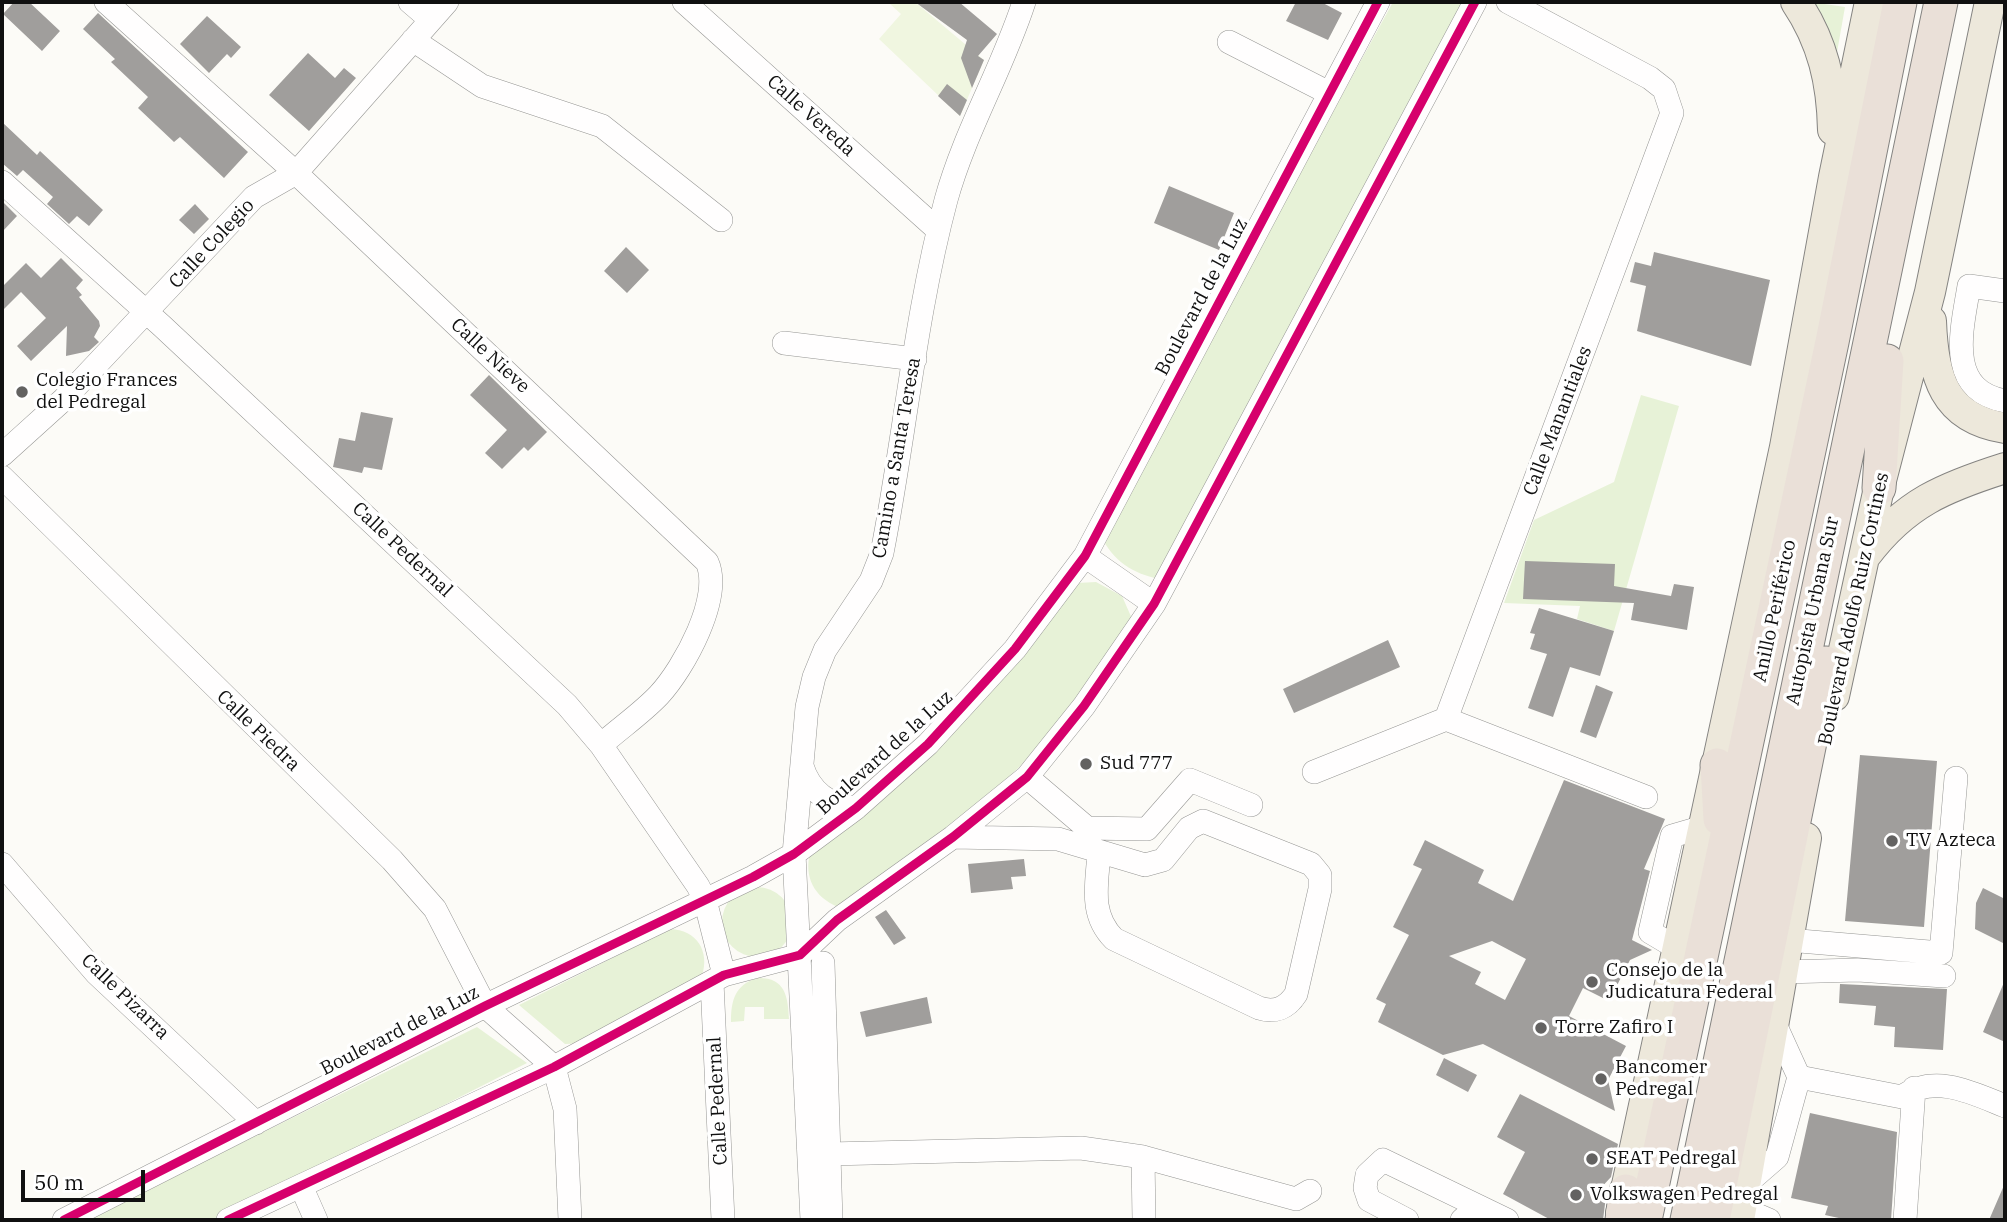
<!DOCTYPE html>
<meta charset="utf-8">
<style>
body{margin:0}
#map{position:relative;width:2007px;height:1222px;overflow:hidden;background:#fcfbf7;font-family:"IBM Plex Serif",serif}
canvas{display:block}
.frame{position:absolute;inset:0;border:4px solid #101010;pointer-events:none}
.scale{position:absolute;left:21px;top:1170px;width:124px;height:32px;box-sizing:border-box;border:4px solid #101010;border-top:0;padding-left:9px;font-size:21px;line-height:24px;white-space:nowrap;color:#101010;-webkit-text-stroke:5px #fff;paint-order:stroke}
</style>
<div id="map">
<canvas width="2007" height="1222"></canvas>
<div class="frame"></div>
<div class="scale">50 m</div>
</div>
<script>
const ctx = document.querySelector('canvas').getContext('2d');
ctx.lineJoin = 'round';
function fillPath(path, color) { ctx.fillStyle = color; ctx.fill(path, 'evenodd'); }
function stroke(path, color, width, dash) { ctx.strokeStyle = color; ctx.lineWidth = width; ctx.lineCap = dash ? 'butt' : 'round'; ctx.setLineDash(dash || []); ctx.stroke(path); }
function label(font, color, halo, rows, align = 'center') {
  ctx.font = font + ' "IBM Plex Serif",serif'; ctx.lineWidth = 7; ctx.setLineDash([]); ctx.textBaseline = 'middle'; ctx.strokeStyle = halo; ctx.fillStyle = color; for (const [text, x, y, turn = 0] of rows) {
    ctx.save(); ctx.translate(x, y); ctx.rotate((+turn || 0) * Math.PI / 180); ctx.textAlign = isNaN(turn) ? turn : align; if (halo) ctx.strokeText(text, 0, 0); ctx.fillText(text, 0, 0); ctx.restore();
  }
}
fillPath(new Path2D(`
 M1393,2h74l-307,577c-27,-5 -47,-18 -59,-43z
 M1811,2l34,5 -9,51z
 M1641,395l38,11 -65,225 -37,-12 3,-13 -76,-3 30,-83 80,-38z
 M1096,582l26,14 11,25c-35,54 -73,108 -120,152 -53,51 -116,91 -175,134 -24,-10 -34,-30 -28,-54l267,-270z
 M722 922a35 35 0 1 1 70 0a35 35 0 1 1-70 0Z
 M670,929c27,1 40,22 32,47l-110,67 -27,1 -46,-39z
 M757,978c28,-1 31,18 32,41h-25v-12h-19l-1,14 -13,1c0,-22 4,-37 26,-44z
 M477,1027l50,36 -310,157h-132z`), '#e7f2d7');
fillPath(new Path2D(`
 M892,2h23l69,58 -24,56 -81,-77 22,-25 -11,-10z`), '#f0f6e0');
fillPath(new Path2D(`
 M14,2h15l31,29 -18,20 -39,-37z
 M915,2h44l38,32 -19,22 6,4 -12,28 -11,-30 6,-18z
 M1296,2h25l21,11 -14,27 -42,-19z
 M98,13l150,139 -24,26 -44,-41 -6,5 -36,-34 10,-11 -37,-35 4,-3 -32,-30z
 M207,16l34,31 -10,11 -4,-4 -18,19 -29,-29z
 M308,53l27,25 9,-10 12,10 -47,53 -40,-36z
 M947,84l20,16 -7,16 -22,-20z
 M2,122l35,33 3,-4 63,59 -14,16 -12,-10 -8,8 -22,-20 6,-7 -30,-27 -6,6 -15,-13z
 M1169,186l65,27 -15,37 -65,-27z
 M2,201l15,15 -15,16z
 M195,204l14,15 -15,15 -15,-14z
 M626,247l23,23 -22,23 -23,-22z
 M1654,252l116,28 -19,86 -114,-35 9,-45 -16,-4 5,-20 16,4z
 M61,258l22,22 -7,8 6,7 -3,2 20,24 1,5 -6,11 5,5 -10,9 -23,5 1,-30 -36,35 -14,-15 29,-28 -25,-26 -19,19v-24l24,-24 15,15z
 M489,375l58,57 -19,19 -4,-4 -22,22 -17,-16 22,-23 -37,-35z
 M361,412l32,6 -11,52 -18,-3 -2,6 -29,-6 6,-29 16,3z
 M1525,561l90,3 -1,22 57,10 3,-12 20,3 -7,43 -56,-10 3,-17 -111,-4z
 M1539,608l75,23 -14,45 -30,-9 -17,50 -25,-9 19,-54 -17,-5 5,-15 -5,-1z
 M1388,640l12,27 -106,46 -11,-24z
 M1596,685l17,7 -17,46 -16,-6z
 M1860,755l77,6 -13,166 -79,-6z
 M1564,780l101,39 -21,50 6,2 -18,69 20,10 -22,10 -21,41 -26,-13 -14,28 57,30 -18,34 7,31 -132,-67 -40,11 -65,-33 8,-18 -10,-5 33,-64 -16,-8 29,-58 -9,-4 12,-25 59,30 -6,13 35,18zM1492,941l34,18 -21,41 -30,-16 6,-12 -32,-16z
 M1024,859l2,17 -15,1 2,12 -42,4 -3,-29z
 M1983,888l22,11v45l-30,-15 1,-26z
 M886,910l20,28 -12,7 -19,-28z
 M2005,980v62l-22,-10z
 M1840,984l107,5 -4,61 -49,-3 1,-20 -21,-2 2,-19 -37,-3z
 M927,997l5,26 -66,14 -6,-25z
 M1444,1058l33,17 -9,17 -32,-17z
 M1520,1094l98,50 -7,33 -13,14 8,5 -3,24h-52l-48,-26 22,-42 -28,-15z
 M1810,1113l87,19 -6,88h-43l-23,-5 3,-9 -37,-8z
 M2005,1183v37h-16z`), '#a09e9c');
const minor = new Path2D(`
 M106,2l190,171 411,389c16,35 -23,106 -48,133 -17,18 -39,33 -58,50
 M410,2l21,18
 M684,2l254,228
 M413,40l69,46 120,40 119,94
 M1229,42l100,51
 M2,182l160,144 405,379 34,40 97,141 7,14 19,75
 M2005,291l-36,-5c-7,43 -24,104 36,115
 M784,343l131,16
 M2,455l62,-56 190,-202 42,-24 151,-171
 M2,477l390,383 43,49 50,97 69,61 11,42 5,111
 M1085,556l69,48
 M1446,719l226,-606 -8,-24 -14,-11 -142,-76
 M1446,719l200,78
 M802,766c8,26 27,40 54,42
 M1314,772l132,-53
 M1027,777l60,51 60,1 43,-49 61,25
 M953,837l105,2 87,26 18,-5 26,-32 14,-7 108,43 9,11v14l-24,105c-9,14 -21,19 -37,14l-145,-69c-25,-25 -17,-55 -15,-86
 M2,864l94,109 160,150
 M1788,940l153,13 15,-175
 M1677,948l-27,-16 22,-96 31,-9
 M823,963l8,257
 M1783,972l75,-2 86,6
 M712,982l11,238
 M1799,1077l103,20c32,-24 71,-4 103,9
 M829,1154l252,-6 62,9 153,42 14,-8
 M1143,1157l1,63
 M1746,1184l31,-27 22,-80 -25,-55
 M301,1186l15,34
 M1741,1208l28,12
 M64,1220l421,-214 268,-129 41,-23 62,-46 72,-64 87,-95 70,-93 293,-554
 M228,1220l326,-153 170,-92 76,-20 37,-35 116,-83 74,-60 57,-71 70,-102 321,-602
 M812,1220l-18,-366 13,-147 7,-30 11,-27 46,-69 11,-28c23,-117 33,-237 64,-353 19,-69 56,-130 78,-198
 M1407,1220l-38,-20 -4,-12 2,-13 16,-15 124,60
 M1462,1220l10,-9 14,6
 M1905,1220l9,-132`);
const major = new Path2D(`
 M1796,2c27,40 36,81 37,128
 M1931,321c2,55 12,97 74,107
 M1866,555c39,-52 79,-68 139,-87
 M1834,696l45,-208 51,-196 60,-290
 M1621,1213l164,-766 49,-270 36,-175
 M1739,1220l67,-382`);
const highway = new Path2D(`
 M1879,488l8,-127
 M1717,765l3,54
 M1622,1220l4,-29
 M1645,1220l187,-878 68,-340
 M1687,1220l254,-1218
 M1713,1220l113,-557`);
stroke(minor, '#969694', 24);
stroke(major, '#848381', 32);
stroke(highway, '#848381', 35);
stroke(minor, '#fffefe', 23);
stroke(major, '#ede8db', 30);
stroke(highway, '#eae0d8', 33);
stroke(new Path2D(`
 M64,1220l421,-214 268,-129 41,-23 62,-46 72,-64 87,-95 70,-93 293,-554
 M228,1220l326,-153 170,-92 76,-20 37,-35 116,-83 74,-60 57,-71 70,-102 321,-602`), '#d6006c', 9);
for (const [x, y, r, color] of [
 [22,392,7,"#636261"],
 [1086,764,7,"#636261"],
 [1892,841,7,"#636261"],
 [1592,982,7,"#636261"],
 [1541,1028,7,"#636261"],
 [1601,1079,7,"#636261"],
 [1592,1159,7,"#636261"],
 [1576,1195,7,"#636261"]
]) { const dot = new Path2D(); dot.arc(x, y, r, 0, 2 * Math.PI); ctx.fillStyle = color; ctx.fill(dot); stroke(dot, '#fff', 2.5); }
label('19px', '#101010', '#fff', [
 ["Calle Vereda",811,116,42],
 ["Calle Colegio",212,244,-47],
 ["Boulevard de la Luz",1202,297,-62],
 ["Calle Nieve",490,356,43],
 ["Calle Manantiales",1558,421,-69],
 ["Camino a Santa Teresa",897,458,-80],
 ["Calle Pedernal",402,550,43],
 ["Boulevard Adolfo Ruiz Cortines",1854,609,-78],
 ["Anillo Periférico",1775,611,-78],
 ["Autopista Urbana Sur",1813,611,-78],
 ["Calle Piedra",258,731,44],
 ["Boulevard de la Luz",885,753,-42],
 ["Calle Pizarra",125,997,44],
 ["Boulevard de la Luz",400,1031,-27],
 ["Calle Pedernal",718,1101,-93]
]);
label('19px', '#101010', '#fff', [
 ["Colegio Frances",36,381],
 ["del Pedregal",36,403],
 ["Sud 777",1100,764],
 ["TV Azteca",1906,841],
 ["Consejo de la",1606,971],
 ["Judicatura Federal",1606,993],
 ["Torre Zafiro I",1555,1028],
 ["Bancomer",1615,1068],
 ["Pedregal",1615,1090],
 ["SEAT Pedregal",1606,1159],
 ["Volkswagen Pedregal",1590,1195]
], 'left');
</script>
